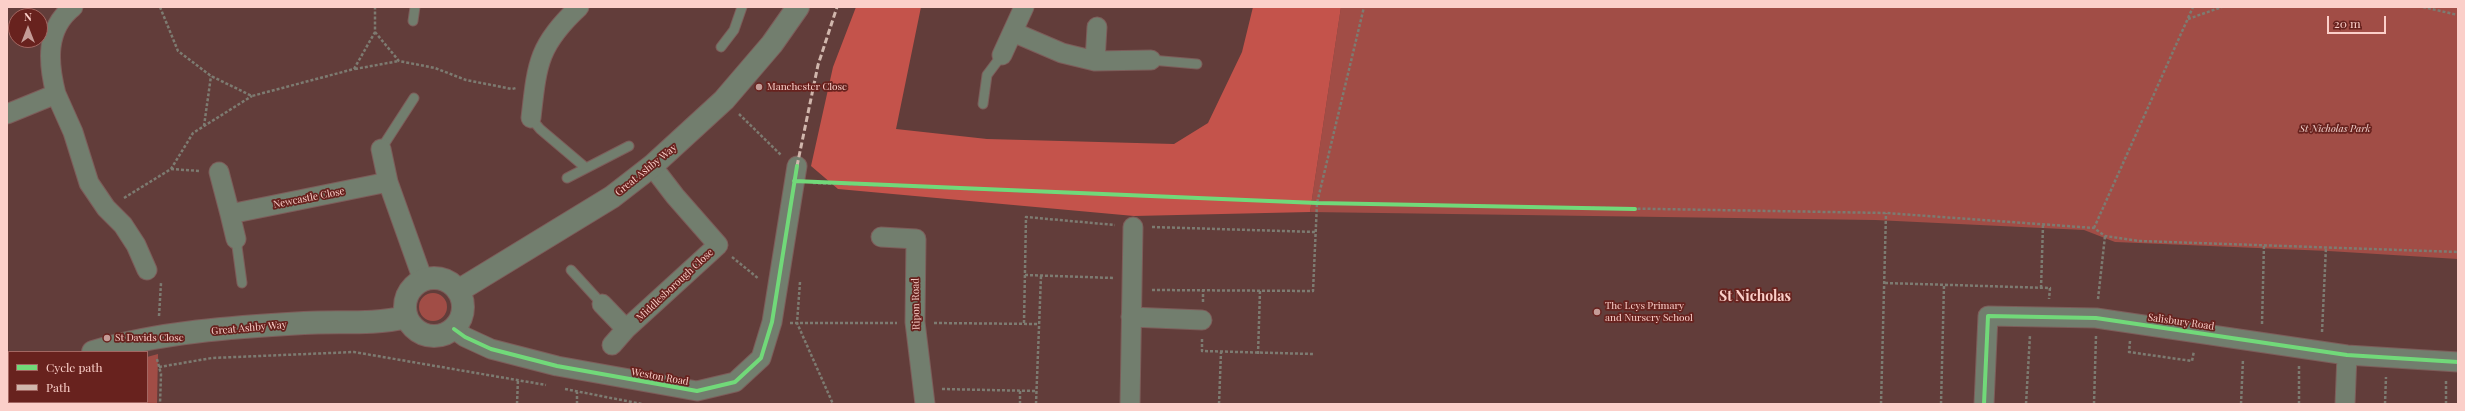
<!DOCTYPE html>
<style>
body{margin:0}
#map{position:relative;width:2465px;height:411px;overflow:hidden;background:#623d3a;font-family:"Playfair Display",serif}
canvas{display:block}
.frame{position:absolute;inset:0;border:8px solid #fbcfc9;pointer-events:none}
.legend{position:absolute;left:8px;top:351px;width:140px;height:52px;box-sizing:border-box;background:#68221e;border:1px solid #a36762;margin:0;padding:5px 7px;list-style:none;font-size:12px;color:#fbcfc9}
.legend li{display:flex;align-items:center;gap:8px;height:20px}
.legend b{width:20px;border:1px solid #a36762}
.north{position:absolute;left:8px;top:8px;width:40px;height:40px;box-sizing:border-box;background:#68221e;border:1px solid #a36762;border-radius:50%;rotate:0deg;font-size:11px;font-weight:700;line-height:16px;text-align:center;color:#fbcfc9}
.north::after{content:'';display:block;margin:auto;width:14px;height:18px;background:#c59c97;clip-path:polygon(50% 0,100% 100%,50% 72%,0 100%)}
.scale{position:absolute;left:2327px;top:16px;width:59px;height:18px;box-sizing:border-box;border:2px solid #fbcfc9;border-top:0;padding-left:5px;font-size:12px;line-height:14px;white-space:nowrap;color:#fbcfc9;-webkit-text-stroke:3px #68221e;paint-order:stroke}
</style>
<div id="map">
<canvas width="2465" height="411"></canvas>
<div class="frame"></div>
<ul class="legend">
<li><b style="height:5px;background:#71d979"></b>Cycle path</li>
<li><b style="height:5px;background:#d1b7ad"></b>Path</li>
</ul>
<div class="north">N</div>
<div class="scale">20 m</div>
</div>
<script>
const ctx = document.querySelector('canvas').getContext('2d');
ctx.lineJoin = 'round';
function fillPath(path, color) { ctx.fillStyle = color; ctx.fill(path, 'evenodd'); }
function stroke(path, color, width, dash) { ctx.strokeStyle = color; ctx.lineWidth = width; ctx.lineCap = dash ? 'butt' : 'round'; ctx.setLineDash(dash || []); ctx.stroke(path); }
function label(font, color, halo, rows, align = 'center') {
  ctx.font = font + ' "Playfair Display",serif'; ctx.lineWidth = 3.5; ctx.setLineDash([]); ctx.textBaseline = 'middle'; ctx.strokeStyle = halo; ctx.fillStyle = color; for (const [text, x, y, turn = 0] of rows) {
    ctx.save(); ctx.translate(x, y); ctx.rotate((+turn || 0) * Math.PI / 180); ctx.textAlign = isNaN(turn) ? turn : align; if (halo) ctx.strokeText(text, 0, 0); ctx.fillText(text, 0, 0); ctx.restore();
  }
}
fillPath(new Path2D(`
 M1341,7h1117v252l-130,-8 -213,-9 -31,-12 -209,-10 -565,-8z
 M419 307a14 14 0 1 1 28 0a14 14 0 1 1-28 0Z
 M158,354l-1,50h-135l6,-2h119v-45z`), '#a14d46');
fillPath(new Path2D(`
 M856,7h65l-25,122 91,10 187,5 34,-21 34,-71 11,-45h88l-31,205 -176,4 -296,-27 -27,-23 22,-99z`), '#c4534b');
const service = new Path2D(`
 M413,21l2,-14
 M721,47l13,-17 8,-23
 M1151,60l46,4
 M983,104l4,-29 15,-20
 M531,118l9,11 46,39
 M381,149l33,-51
 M567,178l62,-32
 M236,239l6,44
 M571,270l31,34`);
const minor = new Path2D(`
 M1013,32l49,21 33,8 56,-1
 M1002,55l22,-48
 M1095,61l2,-34
 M56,94l17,38 16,51 17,25 17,17 13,20 11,25
 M7,114l49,-20c-8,-31 -11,-65 17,-87
 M531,118c6,-54 7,-73 48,-111
 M381,149l7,33 35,98
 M219,172l11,42 158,-32
 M230,214l6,25
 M881,237l35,2 -1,83 10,82
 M602,304l24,25
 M1131,317l71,3
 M454,329l11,8 26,12 66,17 140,25 38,-9 26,-24 11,-36 25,-156
 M612,345l14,-16 92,-84 -43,-49 -23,-30
 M1130,404l3,-177
 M1984,404l4,-88 108,2 251,37 111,7
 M2345,404l2,-49`);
const tertiary = new Path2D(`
 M405 307a29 29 0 1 1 58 0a29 29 0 1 1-58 0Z
 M458,291l154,-94 40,-31 72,-66 48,-56 26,-37
 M93,352c67,-20 141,-25 211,-29 34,-2 69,2 102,-6
 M7,381h2`);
stroke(service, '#7d5d5a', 11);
stroke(minor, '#7d5d5a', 21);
stroke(tertiary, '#7d5d5a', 24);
stroke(new Path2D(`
 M160,7l18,44 33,25 41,20 102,-27 21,-37v-25
 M2423,7l35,8
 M2188,19l34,-12
 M375,32l24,29 36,7 31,12 46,9 4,-1
 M355,69l44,-8
 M739,114l42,41
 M204,126l7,-50
 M171,169l29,2
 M813,183l504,20 569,10 208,15 11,8 34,5 319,11
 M124,198l47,-29 22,-36 59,-37
 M1152,227l164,5
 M2094,228l99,-221
 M732,257l27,22
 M1025,275l89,3
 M800,282l-3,41 36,81
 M1885,283l165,5 -1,11
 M2041,288l2,-63
 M1152,290l161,1 4,-88 47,-196
 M2098,299l7,-63
 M1203,302v-12
 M159,316l2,-33
 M790,323h107
 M934,323l104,1
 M1024,323l2,-106 89,8
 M2262,324l2,-80
 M2322,332l4,-85
 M1202,339v12l111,3
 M2130,341l-1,11 63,9 2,-10
 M1258,354l2,-64
 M157,359l4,15 -1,30
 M159,367l53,-9 142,-6 192,33
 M565,389l77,15
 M942,389l94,2
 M517,404l1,-25
 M577,404v-12
 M1020,404v-13
 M1036,404l5,-128
 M1219,404l2,-52
 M1881,404l5,-191
 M1941,404l3,-119
 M2026,404l4,-69
 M2094,404l2,-68
 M2241,404l2,-45
 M2299,404v-38
 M2385,404l1,-27
 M2446,404v-23`), '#7d7b71', 2.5, [3, 2]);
stroke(service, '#727e6e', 9);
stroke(minor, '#727e6e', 19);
stroke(tertiary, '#727e6e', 22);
stroke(new Path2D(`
 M797,166l21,-101 19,-58`), '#d1b7ad', 3, [6, 3]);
stroke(new Path2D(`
 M794,181l523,22 318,6
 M454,329l11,8 26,12 66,17 140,25 38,-9 26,-24 11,-36 25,-156
 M1984,404l4,-88 108,2 251,37 111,7`), '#71d979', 4);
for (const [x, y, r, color] of [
 [759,87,4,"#c59c97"],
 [1597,312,4,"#c59c97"],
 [107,338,4,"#c59c97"]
]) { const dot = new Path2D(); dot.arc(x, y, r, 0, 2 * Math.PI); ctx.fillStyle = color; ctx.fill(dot); stroke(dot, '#68221e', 1.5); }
label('10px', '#fbcfc9', '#68221e', [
 ["Manchester Close",767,87],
 ["The Leys Primary",1605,306],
 ["and Nursery School",1605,318],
 ["St Davids Close",115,338]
], 'left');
label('italic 10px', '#efcec9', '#68221e', [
 ["St Nicholas Park",2335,129]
]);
label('10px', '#fbcfc9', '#68221e', [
 ["Great Ashby Way",646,170,-39],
 ["Newcastle Close",309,198,-11],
 ["Middlesborough Close",675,285,-43],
 ["Ripon Road",916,304,-91],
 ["Salisbury Road",2181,322,8],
 ["Great Ashby Way",249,328,-5],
 ["Weston Road",660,377,10]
]);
label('bold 14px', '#fbcfc9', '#68221e', [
 ["St Nicholas",1755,297]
]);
</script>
